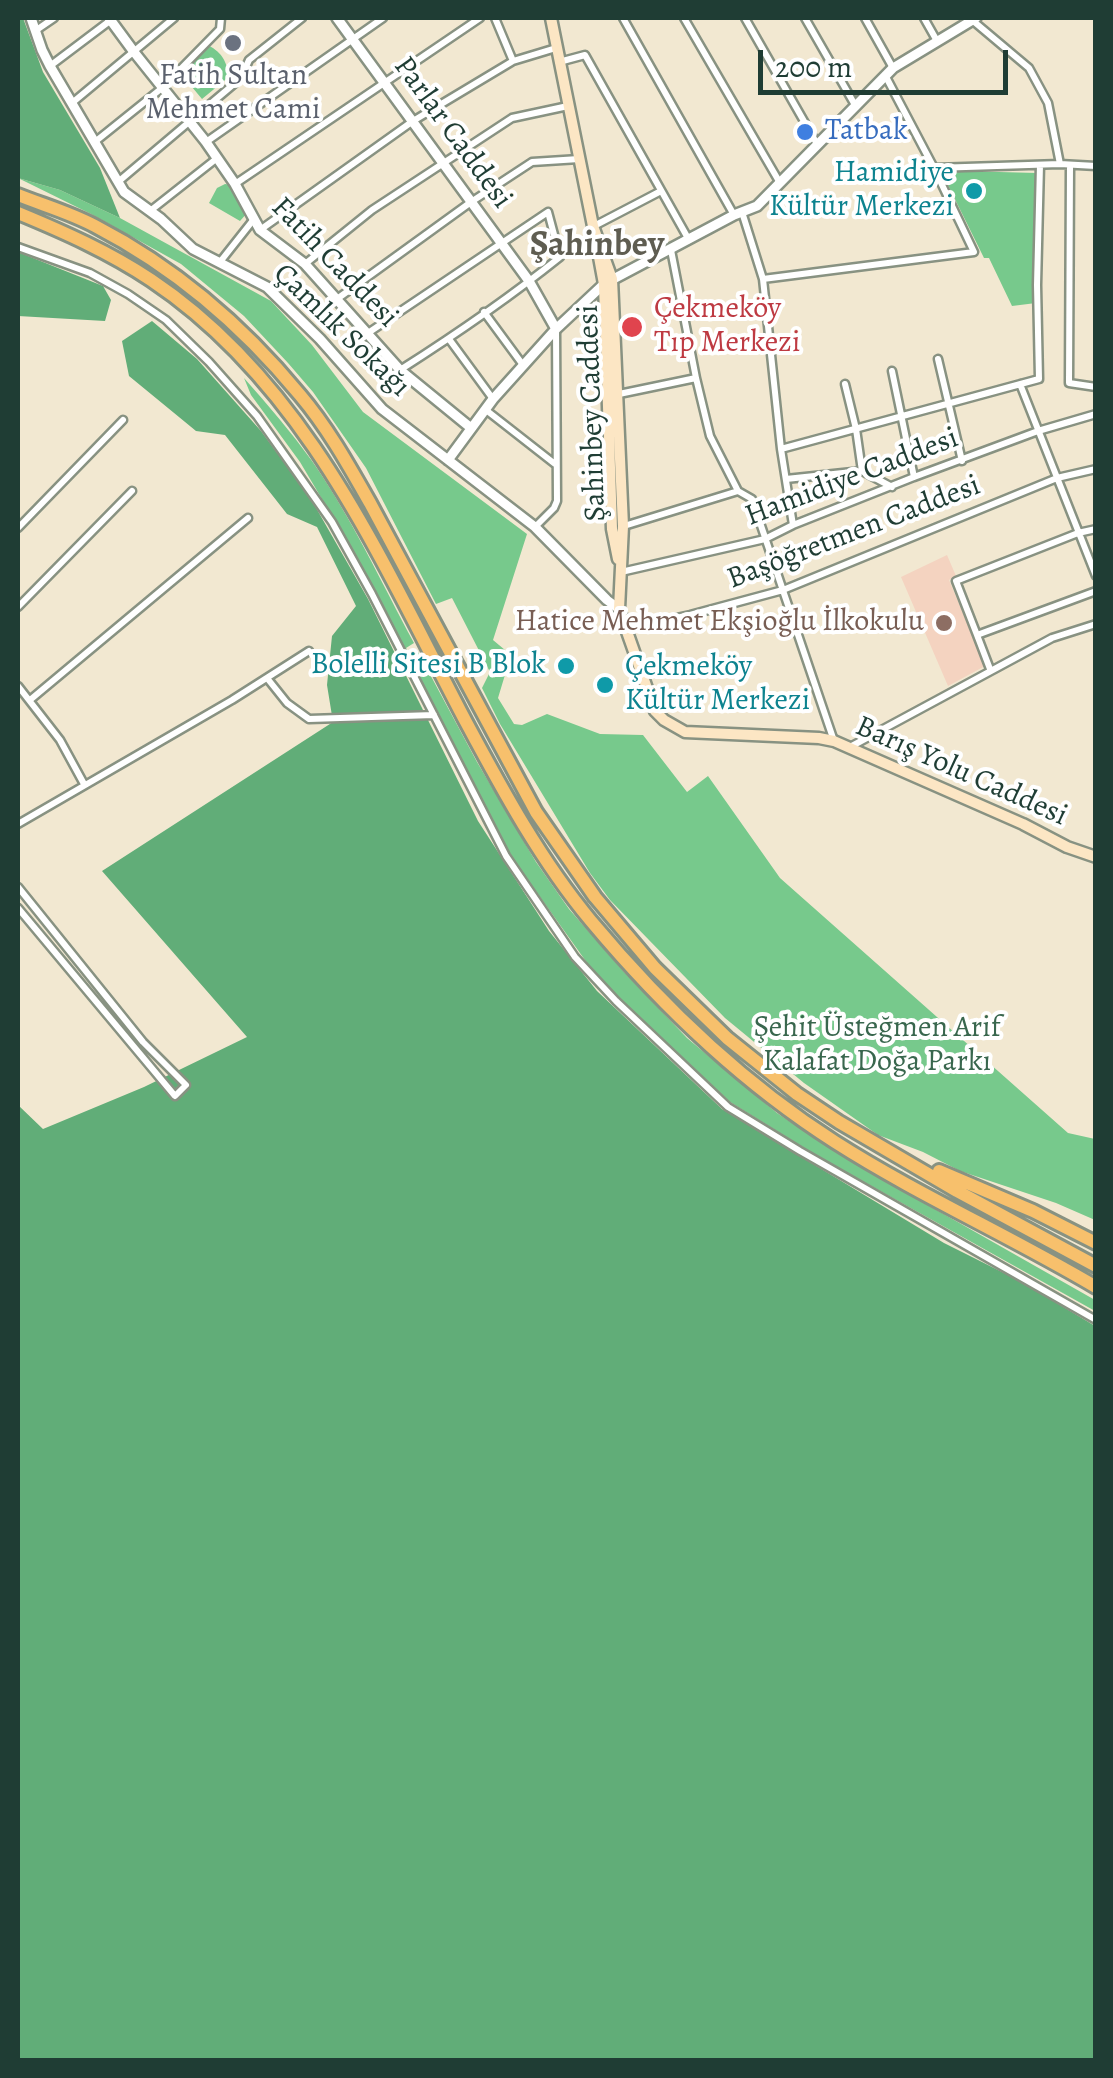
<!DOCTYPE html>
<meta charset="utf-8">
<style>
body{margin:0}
#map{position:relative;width:1113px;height:2078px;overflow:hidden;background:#f2e8d1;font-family:Alegreya,serif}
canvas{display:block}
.frame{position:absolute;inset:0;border:20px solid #1f3d34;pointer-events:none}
.scale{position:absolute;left:758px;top:50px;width:250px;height:45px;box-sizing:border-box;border:5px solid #1f3d34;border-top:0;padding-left:12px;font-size:30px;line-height:35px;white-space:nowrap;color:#1f3d34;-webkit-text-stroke:8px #fff;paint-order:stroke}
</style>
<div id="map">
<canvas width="1113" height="2078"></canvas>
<div class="frame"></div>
<div class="scale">200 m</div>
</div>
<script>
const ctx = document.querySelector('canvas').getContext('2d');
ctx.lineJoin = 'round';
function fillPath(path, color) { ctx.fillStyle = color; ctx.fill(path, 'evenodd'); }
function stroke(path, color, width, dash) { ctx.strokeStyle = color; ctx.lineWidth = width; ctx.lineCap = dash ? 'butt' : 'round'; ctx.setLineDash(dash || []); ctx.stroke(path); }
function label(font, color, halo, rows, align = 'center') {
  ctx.font = font + ' Alegreya,serif'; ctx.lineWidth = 8; ctx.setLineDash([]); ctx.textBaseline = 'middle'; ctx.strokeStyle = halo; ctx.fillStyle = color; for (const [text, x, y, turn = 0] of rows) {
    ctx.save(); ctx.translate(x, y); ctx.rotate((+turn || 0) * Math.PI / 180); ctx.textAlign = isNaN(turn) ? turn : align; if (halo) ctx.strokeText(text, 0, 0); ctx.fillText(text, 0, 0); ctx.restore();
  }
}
fillPath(new Path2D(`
 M947,555l9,21 -7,4 36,86 -37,20 -47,-109z`), '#f4d3c0');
fillPath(new Path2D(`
 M208,45c16,9 17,16 22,31l-28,23 -20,-24z
 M961,171l76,2 -1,130 -24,3 -23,-48h-5l-40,-81z
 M18,178l42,12 60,28 151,83 41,44 51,67 164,122 -34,106 18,15 -13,43 16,26 8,1 25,-11 53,20 43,1 44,57 21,-16 72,102 288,255 27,6v81l-39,-17 -96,-32 -37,-19 -45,-17 -74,-52 -79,-65 -115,-118 -20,-27 -90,-149 -18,-36 8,-16 -38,-74 -16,6 -70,-136 -53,-76 -25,-29 -44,-47 -63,-52 -90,-50z
 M225,184l8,1 15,27 -8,9 -31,-18 8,-15z
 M244,378c24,27 47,54 68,83 40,57 69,121 102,182l-8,5 4,7 8,-3 59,110 59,100 33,47 55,63 63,66 90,75 68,45 250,142v11l-281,-157 -84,-52 -130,-121 -90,-126 -162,-312 -48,-81 -49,-67z`), '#77c98c');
fillPath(new Path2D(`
 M18,18h5l20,54 57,96 20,50 -60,-28 -42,-12z
 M18,252l85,34 8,14 -6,21 -87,-5z
 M152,321l45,38 64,72 50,68 57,100 110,222 71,110 48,60 125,118 222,134 78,39 73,44v734h-1077v-955l25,24 101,-42 103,-50 -145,-166 231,-149 -6,-37 5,-49 24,-30 -39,-79 -30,-13 -62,-79 -29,-4 -67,-55 -7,-35z`), '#61ad78');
const minor = new Path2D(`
 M495,18l18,43
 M623,18l111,197
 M684,18l96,165
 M745,18l72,126
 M805,18l50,87
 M865,18l28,50
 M924,18l13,23
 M972,20l57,48 19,35 12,61
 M35,31l19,-13
 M559,62l26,-7 104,185
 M50,66l61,-46
 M72,103l102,-85
 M96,141l66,-53 58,-59 1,-11
 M206,142l177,-124
 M1070,166l-1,217 27,4
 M934,168l126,-4 36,2
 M118,182l123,-104 8,-18 53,-42
 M235,184l245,-166
 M150,211l66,-52
 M742,212l21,67 18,170 12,76
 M594,226l67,-35
 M260,230l153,-109 100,-60 43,-13
 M18,247l72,26 38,21 38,26 43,42 48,54 75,106 40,72 134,262 69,101 41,44 112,106 72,44 296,169
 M671,250l25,128 14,58 28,55 14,8 82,242
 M220,262l34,-43
 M305,264l67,-54 140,-92 56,-12
 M763,279l211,-27 -40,-84 -49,-93
 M337,299l134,-97 61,-40 47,-3
 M484,312l39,53
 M368,333l180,-121 12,45c-51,41 -105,78 -160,113
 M449,339l44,60
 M938,359l24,102
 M892,371l22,106
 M845,384l11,45 6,42
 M1020,384l76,192
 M619,394l77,-16
 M486,410l69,54
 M781,449l258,-70 -2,-94 3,-120
 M786,479l76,-8 30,16
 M624,526l114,-35
 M535,527l19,-19 3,-7 -1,-171
 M18,528l105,-108
 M621,572l144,-33 28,-14 121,-48 124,-46 58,-17
 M18,607l114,-116
 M626,629l64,-14 93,-25 274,-112 39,-9
 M977,635l-21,-54 122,-48 18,-4
 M990,669l-13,-34 119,-44
 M267,678l20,25 22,16 125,-4
 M18,686l42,54 24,44
 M30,700l218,-182
 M850,747l202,-109 44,-14
 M18,824l214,-124 77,-49
 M18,887l125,155 43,43 -11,11 -157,-188`);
const tertiary = new Path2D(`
 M31,18l11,32 8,16 74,126 37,27 32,30 74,38 53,52 62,70 153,118 72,73 12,9
 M109,18l25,34 72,90 29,42 25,46 45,34 95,106 71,58
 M337,18l192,263 27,48
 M448,460l45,-61 63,-70 48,-45 130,-69 23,-9 136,-138 83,-50`);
const secondary = new Path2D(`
 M551,18l42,208 19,53 11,247 -4,83 36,102 9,9 21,12 134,6 15,3 189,83 44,23 29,10
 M599,257l5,27 8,245 6,30`);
const motorway = new Path2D(`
 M18,195c25,10 53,18 77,31 79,41 149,101 205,169 28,33 49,71 70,108l166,309 59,85 60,71 72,70 70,56 42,28 118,69 139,75
 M18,213c46,19 91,39 133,67 156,104 230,281 315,442 37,69 75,139 125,199 71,85 150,161 244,221 83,53 175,94 261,145
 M939,1171l94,40 63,32`);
stroke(minor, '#889282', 11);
stroke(tertiary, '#889282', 14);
stroke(secondary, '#889282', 15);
stroke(motorway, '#889282', 18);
stroke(minor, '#fff', 6);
stroke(tertiary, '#fff', 9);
stroke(secondary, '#fce6c4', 10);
stroke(motorway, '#f7c06c', 12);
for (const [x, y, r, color] of [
 [233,43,10,"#6b7280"],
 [805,132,10,"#3f7fe0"],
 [974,191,10,"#0f9aa8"],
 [632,327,12,"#e0444e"],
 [944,623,10,"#8d6e63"],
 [566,666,10,"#0f9aa8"],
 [605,685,10,"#0f9aa8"]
]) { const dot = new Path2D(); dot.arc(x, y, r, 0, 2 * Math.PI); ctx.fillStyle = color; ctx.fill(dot); stroke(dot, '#fff', 4); }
label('30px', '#5b616d', '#fff', [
 ["Fatih Sultan",233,77],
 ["Mehmet Cami",233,111]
]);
label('30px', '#366cbe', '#fff', [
 ["Tatbak",825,132]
], 'left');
label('30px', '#1f3d34', '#fff', [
 ["Parlar Caddesi",452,133,54],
 ["Fatih Caddesi",334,263,46],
 ["Çamlık Sokağı",341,331,44],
 ["Şahinbey Caddesi",593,413,-92],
 ["Hamidiye Caddesi",852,478,-21],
 ["Başöğretmen Caddesi",854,533,-21],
 ["Barış Yolu Caddesi",961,772,24]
]);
label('30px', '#0d838f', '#fff', [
 ["Hamidiye",954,174],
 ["Kültür Merkezi",954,208],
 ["Bolelli Sitesi B Blok",546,666],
 ["Çekmeköy",625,668,"left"],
 ["Kültür Merkezi",625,702,"left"]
], 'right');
label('30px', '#be3a42', '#fff', [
 ["Çekmeköy",654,310],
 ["Tıp Merkezi",654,344]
], 'left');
label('30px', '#785e54', '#fff', [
 ["Hatice Mehmet Ekşioğlu İlkokulu",924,623]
], 'right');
label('30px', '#39674e', '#fff', [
 ["Şehit Üsteğmen Arif",877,1029],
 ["Kalafat Doğa Parkı",877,1063]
]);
label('bold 35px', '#5f5d51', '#fff', [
 ["Şahinbey",597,246]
]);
</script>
